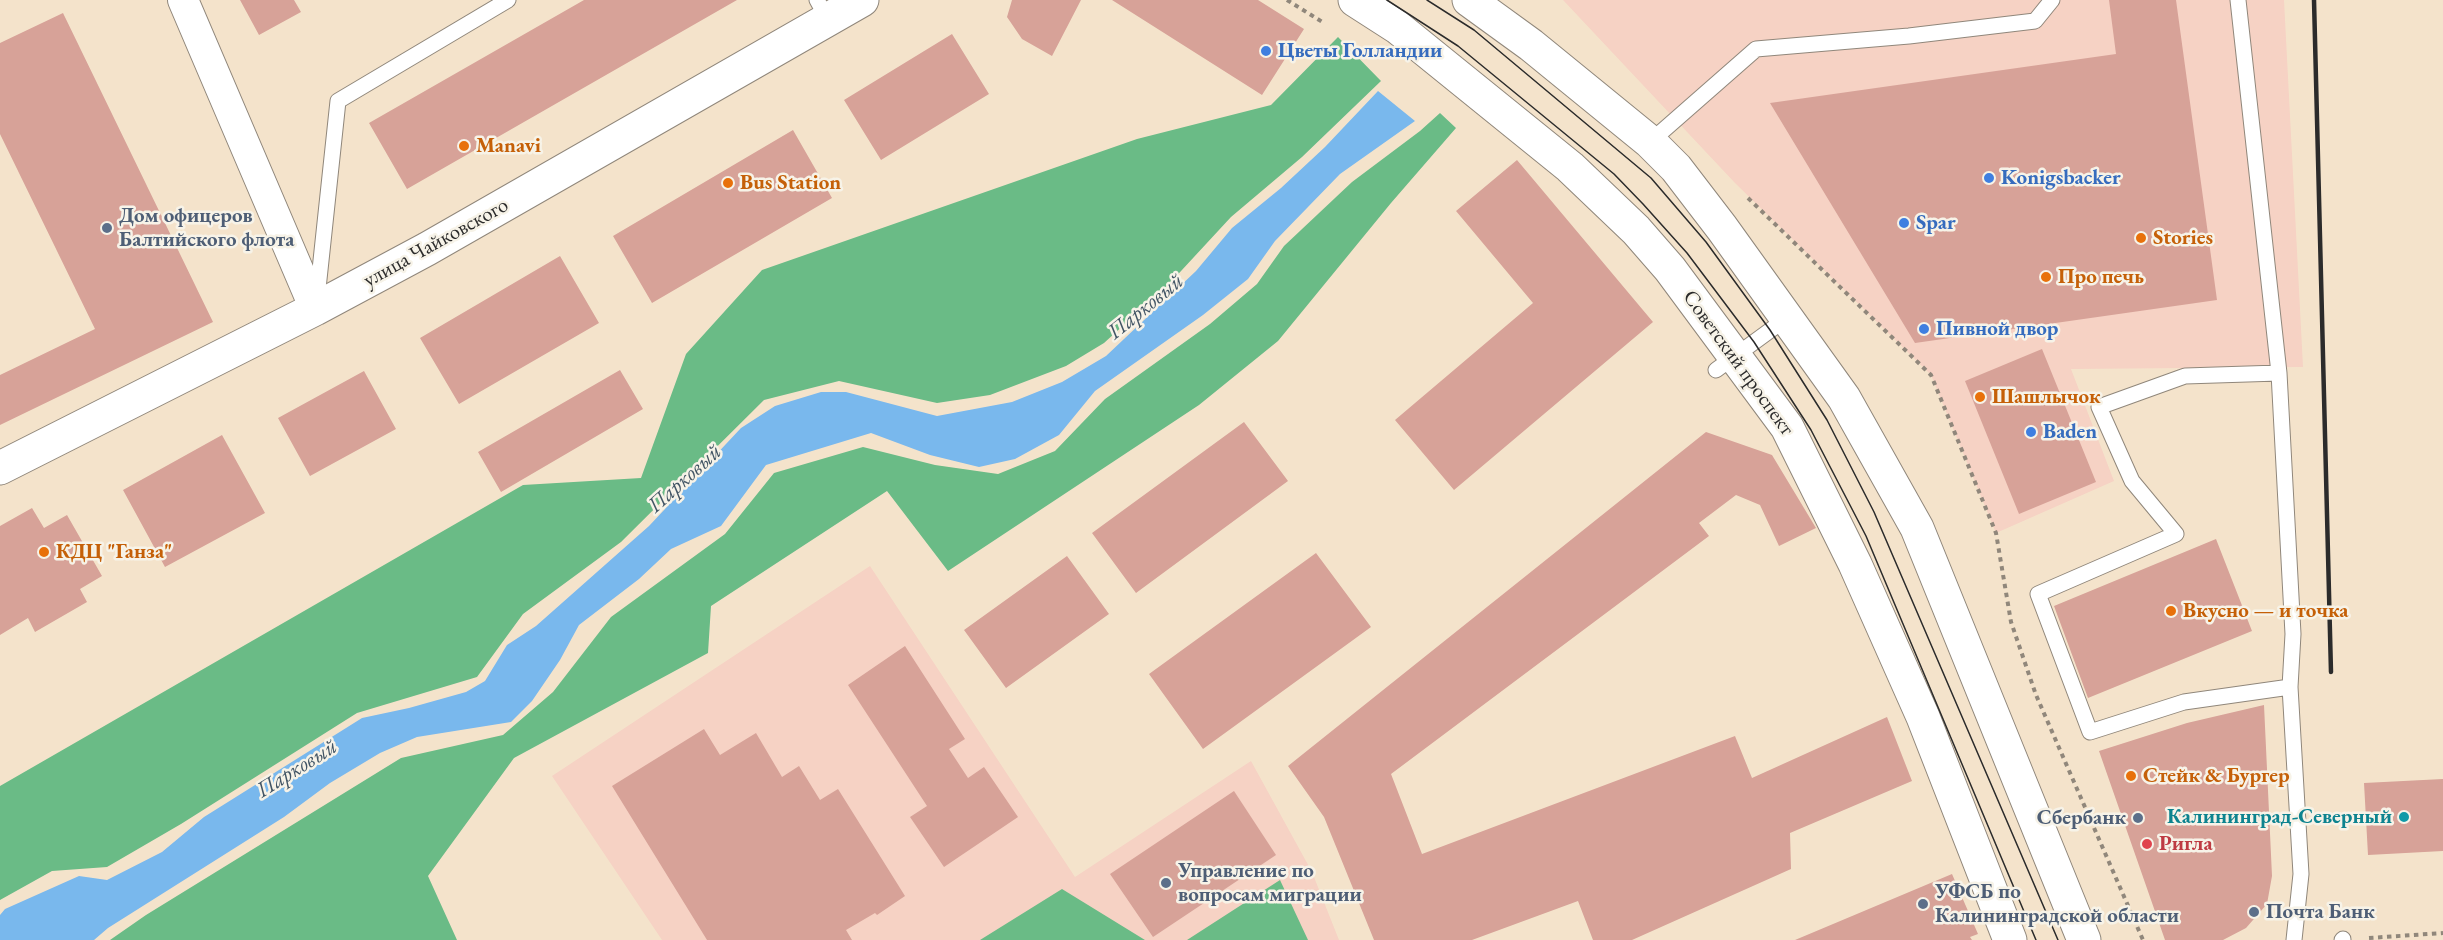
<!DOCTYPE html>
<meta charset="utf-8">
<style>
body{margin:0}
canvas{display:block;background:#f4e3cb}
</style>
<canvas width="2443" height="940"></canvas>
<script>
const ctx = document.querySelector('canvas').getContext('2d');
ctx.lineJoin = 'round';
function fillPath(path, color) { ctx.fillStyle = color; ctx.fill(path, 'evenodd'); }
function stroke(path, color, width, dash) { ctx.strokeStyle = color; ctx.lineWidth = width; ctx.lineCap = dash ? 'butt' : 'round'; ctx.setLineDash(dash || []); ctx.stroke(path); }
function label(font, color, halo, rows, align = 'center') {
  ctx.font = font + ' "EB Garamond",serif'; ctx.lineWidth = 5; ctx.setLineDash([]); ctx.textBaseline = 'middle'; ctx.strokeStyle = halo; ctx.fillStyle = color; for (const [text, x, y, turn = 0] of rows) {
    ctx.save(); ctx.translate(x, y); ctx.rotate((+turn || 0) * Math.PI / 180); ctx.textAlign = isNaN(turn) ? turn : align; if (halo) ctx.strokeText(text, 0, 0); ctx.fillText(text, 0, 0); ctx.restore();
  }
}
fillPath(new Path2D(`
 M1563,0h721l19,367 -232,2 43,112 -118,52 -65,-158 -196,-192z
 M870,566l205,311 176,-116 61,111 27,68h-677l-110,-164z`), '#f6d2c4');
fillPath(new Path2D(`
 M1338,37l43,44 -79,76 -71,60 -62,67 -65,59 -38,23 -76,29 -53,8 -98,-22 -75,19 -143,142 -98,72 -46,63 -120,36 -176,111 -74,43 -55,4 -52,29v-114l523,-301 118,-7 45,-124 76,-84 375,-131 134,-34z
 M1440,113l16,15 -65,75 -113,138 -79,64 -251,166 -61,-80 -176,115 -3,47 -194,105 -86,118 29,64h-347l36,-25 255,-157 102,-23 50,-43 58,-75 114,-83 49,-61 89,-26 72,18 63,9 57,-23 50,-52 105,-75 47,-40 27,-38 68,-64 68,-51z
 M1280,880l28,60h-121z
 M1062,889l83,51h-165z`), '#6abb86');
fillPath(new Path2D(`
 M1378,91l37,30 -75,53 -65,67 -27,38 -45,36 -108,76 -36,44 -44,24 -36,8 -49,-12 -59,-22 -105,32 -45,61 -50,23 -32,30 -60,46 -19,35 -28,41 -21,21 -94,15 -37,16 -50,30 -46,34 -176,111 -14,12h-94v-25l5,-6 74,-33 28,4 55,-28 42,-35 158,-99 47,-10 57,-16 19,-11 22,-36 29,-19 113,-100 92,-98 34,-22 46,-14h25l91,24 75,-14 50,-20 44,-26 90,-85 36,-43 49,-40 44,-41z`), '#79b8ed');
fillPath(new Path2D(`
 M240,0h54l7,12 -42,23z
 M584,0h153l-330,189 -38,-66z
 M1012,0h69l-29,56 -30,-17 -15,-22z
 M1112,0h146l46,29 -42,66z
 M2109,0h67l41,300 -302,43 -145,-240 346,-49z
 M63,13l150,309 -213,103v-50l95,-46 -95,-195v-91z
 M952,34l37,60 -108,66 -37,-60z
 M793,130l39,68 -180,105 -39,-67z
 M1517,160l136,162 -199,168 -59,-70 138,-117 -77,-92z
 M560,256l39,67 -140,81 -39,-66z
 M2042,349l54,133 -77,32 -54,-133z
 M620,370l23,39 -142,83 -23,-40z
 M364,371l32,58 -86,47 -32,-58z
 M1244,422l44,59 -152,112 -44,-60z
 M1706,432l66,23 44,73 -37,18 -19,-41 -24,-10 -37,28 10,13 -318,238 31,80 313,-118 17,42 135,-61 25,64 -122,52 1,36 -159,71h-39l-15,-39 -106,39h-98l-50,-123 -36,-51z
 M222,435l43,78 -100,54 -42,-77z
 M32,508l12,20 23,-13 35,61 -22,13 7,13 -52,30 -7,-14 -28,17v-109z
 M2216,539l36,92 -164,67 -34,-92z
 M1316,553l55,74 -168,122 -54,-75z
 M1067,556l42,58 -103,74 -42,-58z
 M905,646l60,93 -16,10 19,29 16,-11 34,50 -74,50 -34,-50 17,-11 -79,-121z
 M2264,705l8,171 -5,28 -21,24 -23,12h-58l-66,-189 88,-28z
 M704,729l16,26 36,-22 26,44 17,-11 21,34 18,-11 67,107 -28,19 -2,-2 -29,17 6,10h-145l-95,-154z
 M2443,779v72l-75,4 -4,-72z
 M1234,791l42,64 -123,82 -43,-63z
 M1952,874l26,60 -8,3 2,3h-177z`), '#d7a298');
const lane = new Path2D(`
 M817,0l11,20
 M2238,0l41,373
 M1650,142l106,-93 153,-13 126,-15 17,-21
 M317,298l21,-197 170,-101
 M1716,370l71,-52
 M2290,687l-106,15 -94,30 -52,-138 138,-60 -44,-53 -33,-74 86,-31 94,-3 14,261 -3,53 11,187 -7,66
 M2342,940l1,-1`);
const street = new Path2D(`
 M183,0l132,309`);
const secondary = new Path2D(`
 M0,468l315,-159 112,-60 435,-249`);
const primary = new Path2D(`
 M1355,0l42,27 173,140 66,63 34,39 117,158 68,137 68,153 87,223
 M1469,0l62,45 119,97 26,26 46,60 122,170 73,130 167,412`);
stroke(lane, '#90877b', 17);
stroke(street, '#90877b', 32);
stroke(secondary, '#90877b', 35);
stroke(primary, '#90877b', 35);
stroke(new Path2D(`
 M1287,0l37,23
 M1748,198l183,177 65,158 15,89 25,73 107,245
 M2369,938l74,-5`), '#90877b', 4, [4.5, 4.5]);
stroke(lane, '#fff', 15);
stroke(street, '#fff', 30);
stroke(secondary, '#fff', 33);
stroke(primary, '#fff', 33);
stroke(new Path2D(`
 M1387,0l71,46 156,128 29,30 44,49 67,89 57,88 55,106 170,404
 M1427,0l47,30 177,148 55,64 64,88 57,90 47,92 184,428`), '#2b2b2b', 1.5);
stroke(new Path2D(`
 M2314,0l17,672`), '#2b2b2b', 4.5);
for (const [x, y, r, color] of [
 [1266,51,6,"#3f7fe0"],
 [464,146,6,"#e8710a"],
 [1989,178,6,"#3f7fe0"],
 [728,183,6,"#e8710a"],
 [1904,223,6,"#3f7fe0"],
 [107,228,6,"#5c6f8a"],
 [2141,238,6,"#e8710a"],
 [2046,277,6,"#e8710a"],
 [1924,329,6,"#3f7fe0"],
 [1980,397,6,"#e8710a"],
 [2031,432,6,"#3f7fe0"],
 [44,552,6,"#e8710a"],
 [2171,611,6,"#e8710a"],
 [2131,776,6,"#e8710a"],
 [2404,817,6,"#0f9aa8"],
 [2138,818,6,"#5c6f8a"],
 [2147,844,6,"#e0444e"],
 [1166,883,6,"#5c6f8a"],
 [1923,904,6,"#5c6f8a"],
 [2254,912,6,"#5c6f8a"]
]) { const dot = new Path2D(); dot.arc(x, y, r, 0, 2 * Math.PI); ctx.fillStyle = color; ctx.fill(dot); stroke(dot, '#f7f3e8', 2); }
label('bold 21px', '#366cbe', '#f7f3e8', [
 ["Цветы Голландии",1278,51],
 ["Konigsbacker",2001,178],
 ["Spar",1916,223],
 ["Пивной двор",1936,329],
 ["Baden",2043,432]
], 'left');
label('bold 21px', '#c56008', '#f7f3e8', [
 ["Manavi",476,146],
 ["Bus Station",740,183],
 ["Stories",2153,238],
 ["Про печь",2058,277],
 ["Шашлычок",1992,397],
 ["КДЦ \"Ганза\"",56,552],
 ["Вкусно — и точка",2183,611],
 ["Стейк & Бургер",2143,776]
], 'left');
label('bold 21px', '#4e5e75', '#f7f3e8', [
 ["Дом офицеров",119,216],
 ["Балтийского флота",119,240],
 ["Сбербанк",2126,818,"right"],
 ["Управление по",1178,871],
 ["вопросам миграции",1178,895],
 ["УФСБ по",1935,892],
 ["Калининградской области",1935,916],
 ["Почта Банк",2266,912]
], 'left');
label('21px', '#2b2b2b', '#f7f3e8', [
 ["улица Чайковского",436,243,-29],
 ["Советский проспект",1738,363,54]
]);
label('bold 21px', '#0d838f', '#f7f3e8', [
 ["Калининград-Северный",2392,817]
], 'right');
label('bold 21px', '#be3a42', '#f7f3e8', [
 ["Ригла",2159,844]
], 'left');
label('italic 22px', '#425565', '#f7f3e8', [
 ["Парковый",1146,307,-39],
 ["Парковый",685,479,-42],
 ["Парковый",297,769,-32]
]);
</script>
